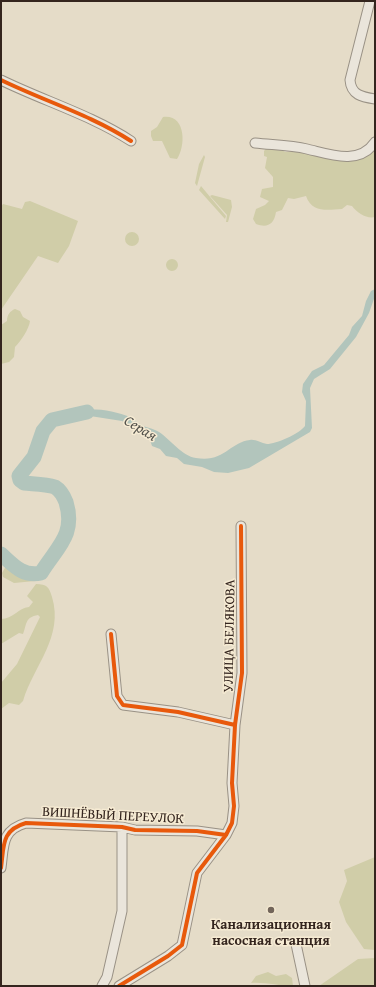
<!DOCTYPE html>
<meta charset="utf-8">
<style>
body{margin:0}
#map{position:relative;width:376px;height:987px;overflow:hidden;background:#e5dcc8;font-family:"Gentium Book Plus",serif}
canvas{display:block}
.frame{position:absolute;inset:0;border:2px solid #34251e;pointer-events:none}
</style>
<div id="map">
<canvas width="376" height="987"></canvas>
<div class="frame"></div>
</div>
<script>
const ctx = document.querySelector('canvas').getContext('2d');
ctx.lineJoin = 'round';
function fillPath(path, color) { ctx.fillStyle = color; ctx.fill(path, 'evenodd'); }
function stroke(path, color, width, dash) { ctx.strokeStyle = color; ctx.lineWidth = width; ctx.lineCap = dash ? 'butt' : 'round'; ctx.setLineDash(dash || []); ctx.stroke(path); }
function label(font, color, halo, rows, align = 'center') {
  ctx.font = font + ' "Gentium Book Plus",serif'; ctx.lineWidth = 3; ctx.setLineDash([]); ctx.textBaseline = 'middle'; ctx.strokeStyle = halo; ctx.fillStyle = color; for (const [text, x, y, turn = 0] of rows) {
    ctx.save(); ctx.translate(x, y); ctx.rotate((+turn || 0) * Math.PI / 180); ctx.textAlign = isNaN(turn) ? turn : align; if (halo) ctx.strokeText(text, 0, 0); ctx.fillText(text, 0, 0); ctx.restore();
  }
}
fillPath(new Path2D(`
 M163,117c23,-3 23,29 14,42l-7,-1 -8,-17h-9l-2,-5v-5l6,-4z
 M268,146l9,1 8,5 21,-1 11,-4 21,11 37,-9v68c-8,2 -18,-4 -23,-11l-5,-1 -5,4c-15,1 -30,4 -36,-13l-12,3 -6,-1 -6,12 -6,2c-2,13 -9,16 -20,12l-3,-5 3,-10 9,-4 4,-4 -9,-4 2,-8 11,-2v-10l-8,-9 2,-11 -3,-1v-5z
 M204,155l1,2 -8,29 -2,-3 4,-19z
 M201,186l25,30 -1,3 -26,-29z
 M212,195l19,5 1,7 -4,15h-2l1,-7 -17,-19z
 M30,201l48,20 -9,25 -11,17 -20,-7 -37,54v-103l2,-3 19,5 3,-7z
 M125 239a7 7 0 1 1 14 0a7 7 0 1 1-14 0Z
 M166 265a6 6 0 1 1 12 0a6 6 0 1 1-12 0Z
 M15,309l5,2 3,6 7,4c-1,8 -9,20 -15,26l-1,10 -5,5 -8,2v-39l6,-4c0,-6 3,-10 8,-12z
 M20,565l6,1 10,7 -1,8 -21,2 -11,-6 -1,-4 4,-7 6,2z
 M36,584c11,0 13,3 16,13 12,40 -18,68 -29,104l-4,4 -10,-2 -8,6v-26l16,-19 23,-47 -2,-2c-13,2 -11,9 -15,19l-4,-1 -18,11v-25c12,0 17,-11 28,-12l4,-5 -6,-6z
 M375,857v93l-11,-1 -18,-27 -7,-20 8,-21 -3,-11z
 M375,958v28h-56l39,-27z
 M268,972l8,4 10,-2 6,4 1,8c-15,0 -27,-4 -42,-3l5,-7z`), '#d0cda8');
fillPath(new Path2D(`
 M375,289v7l-6,17 -13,24 -26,32 -16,10 -4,9 2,40 -2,4 -61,36 -21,5 -14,-1 -12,-5 -18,-3 -7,-6 -11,-2 -6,-7 -8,-3 -3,-9 -27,-16 -32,-5 -22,5 -1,-7c17,-9 46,-4 63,3 4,2 6,5 10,7 6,4 13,4 19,8 12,8 23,24 37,26 28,5 34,-16 54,-18 5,-1 11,3 17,4 9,0 32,-10 38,-18l1,-25 -4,-9 1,-8 9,-13 12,-6 25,-30 3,-8 10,-11 4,-15 5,-10z`), '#b2c5bc');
stroke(new Path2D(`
 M1,554c12,11 22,23 40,19 16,-26 35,-38 25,-71 -2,-5 -6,-12 -11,-15 -9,-3 -21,-3 -31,-4l-4,-3 -1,-4 15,-19 9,-26 9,-11 35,-8`), '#b2c5bc', 15);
const street = new Path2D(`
 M370,1l-20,79c1,15 12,17 25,19
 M1,80c43,21 90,35 130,61
 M255,143c17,2 35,2 52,6 22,5 52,17 68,-7
 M111,634l6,62 6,9 55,7 57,13
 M1,868c3,-22 0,-38 25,-45l96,4 13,3 62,1 29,4
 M296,944l9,42
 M102,986l5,-9 15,-66v-84
 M119,986l49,-30 14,-11 15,-72 29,-38 6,-12 2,-17 -2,-23 3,-58 7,-52 -1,-147`);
stroke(street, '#999185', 11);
stroke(street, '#eae5db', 9);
stroke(new Path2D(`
 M1,80c43,21 90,35 130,61
 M111,634l6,62 6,9 55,7 57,13
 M1,868c3,-22 0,-38 25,-45l96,4 13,3 62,1 29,4
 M119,986l49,-30 14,-11 15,-72 29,-38 6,-12 2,-17 -2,-23 3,-58 7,-52 -1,-147`), '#e8590c', 4);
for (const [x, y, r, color] of [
 [271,910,4,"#72655a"]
]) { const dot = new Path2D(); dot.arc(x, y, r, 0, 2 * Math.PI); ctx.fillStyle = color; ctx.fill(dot); stroke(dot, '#f6ebd3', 1.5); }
label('14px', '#34251e', '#f6ebd3', [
 ["УЛИЦА БЕЛЯКОВА",230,636,-89],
 ["ВИШНЁВЫЙ ПЕРЕУЛОК",113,816,3]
]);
label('bold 14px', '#34251e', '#f6ebd3', [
 ["Канализационная",271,925],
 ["насосная станция",271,941]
]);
label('italic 15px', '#53524c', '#f6ebd3', [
 ["Серая",140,429,31]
]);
</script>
